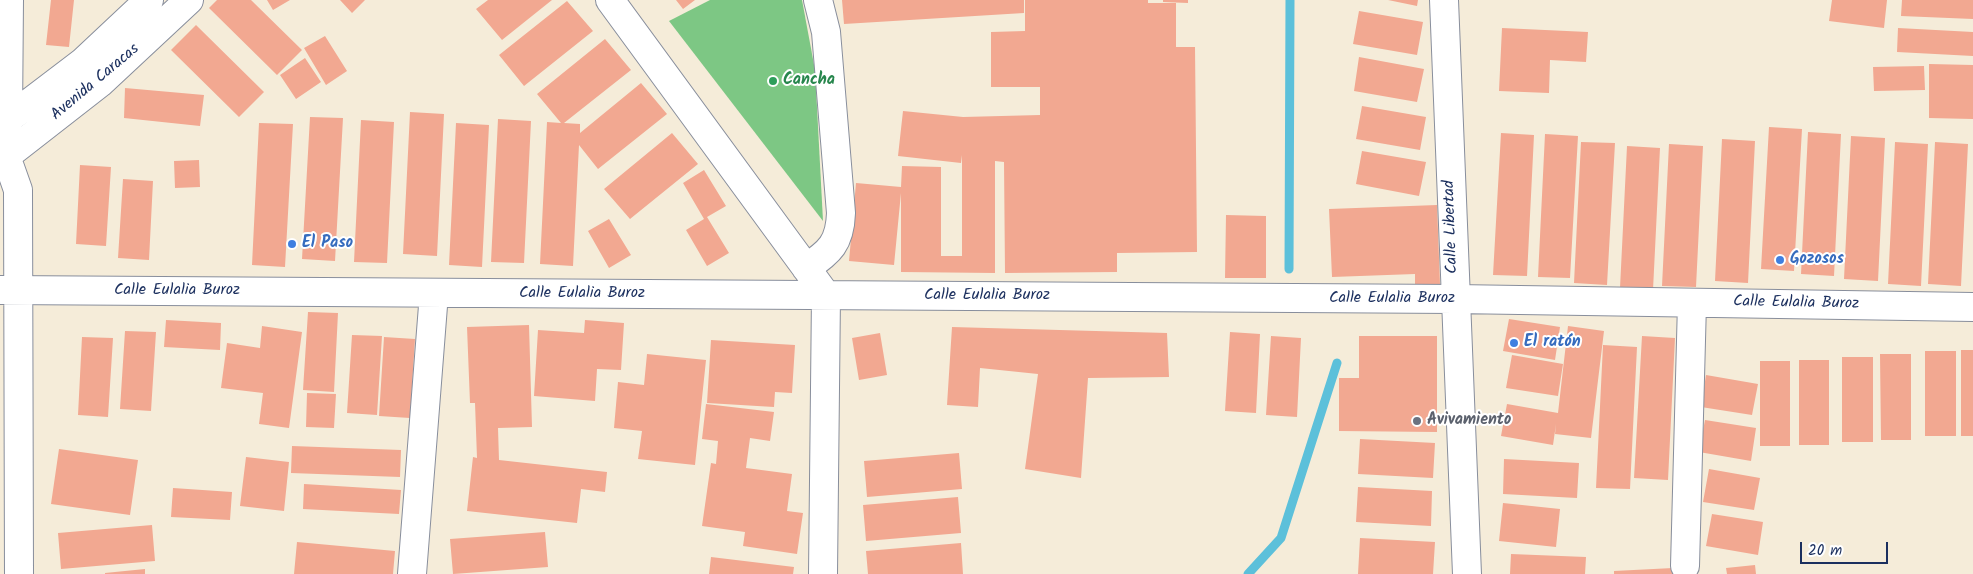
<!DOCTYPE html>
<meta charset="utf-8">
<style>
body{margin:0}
#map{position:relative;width:1973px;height:574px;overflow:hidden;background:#f5ecd9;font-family:Kalam,sans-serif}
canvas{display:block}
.scale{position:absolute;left:1800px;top:542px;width:88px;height:22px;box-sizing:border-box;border:2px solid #1b2f5e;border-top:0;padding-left:6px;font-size:15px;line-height:18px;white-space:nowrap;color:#1b2f5e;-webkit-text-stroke:4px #fff;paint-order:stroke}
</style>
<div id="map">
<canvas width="1973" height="574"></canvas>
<div class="scale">20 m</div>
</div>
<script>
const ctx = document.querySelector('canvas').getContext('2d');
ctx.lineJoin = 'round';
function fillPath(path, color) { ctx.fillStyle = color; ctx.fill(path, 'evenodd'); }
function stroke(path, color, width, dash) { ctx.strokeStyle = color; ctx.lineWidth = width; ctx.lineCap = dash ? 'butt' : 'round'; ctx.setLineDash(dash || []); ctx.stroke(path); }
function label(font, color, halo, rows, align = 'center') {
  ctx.font = font + ' Kalam,sans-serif'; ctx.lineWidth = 4; ctx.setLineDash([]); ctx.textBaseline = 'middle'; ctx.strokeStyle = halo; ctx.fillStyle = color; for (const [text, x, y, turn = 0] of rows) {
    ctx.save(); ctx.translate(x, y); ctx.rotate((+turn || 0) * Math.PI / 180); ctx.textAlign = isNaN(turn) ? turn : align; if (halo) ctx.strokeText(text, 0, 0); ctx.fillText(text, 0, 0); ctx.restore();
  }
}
fillPath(new Path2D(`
 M710,0h92l13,70 8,151 -154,-200z`), '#7dc784');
stroke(new Path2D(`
 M1289,269l1,-269
 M1248,574l33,-36 56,-175`), '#5cc0da', 9);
fillPath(new Path2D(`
 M51,0h23l-5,47 -23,-2z
 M217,0h34l51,50 -25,25 -68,-67z
 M267,0h23l-17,10z
 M340,0h25l-13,13z
 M488,0h64l-50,40 -26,-31z
 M676,0h19l-12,9z
 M842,0h182v13l-180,11z
 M1025,0h123v3h28v44h19l2,205 -80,1v19l-112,1 -1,-111 -9,-1v112l-94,-1v-79l-7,72 -45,-4 7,-78 45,4 1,-21 39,1v89h21v-101l-1,8 -63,-7 5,-45 60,6 77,-2v-28h-49v-55l34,-1z
 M1163,0h25v3l-25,-1z
 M1388,0h30l-1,6z
 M1832,0h55l-3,28 -55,-7z
 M1902,0h71v19l-72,-3z
 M567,1l26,30 -69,55 -25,-31z
 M1359,11l64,11 -6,33 -64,-11z
 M196,25l68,67 -25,25 -68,-67z
 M1502,28l86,4 -2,30 -36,-2 -1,33 -50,-2z
 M1898,28l75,4v24l-76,-4z
 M325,36l22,35 -21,14 -22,-37z
 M605,39l26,31 -67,53 16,1v9l61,-50 26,31 -69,55 -19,-24 -6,121 -33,-2 7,-142 14,1 -24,-29z
 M1359,57l65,12 -7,33 -63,-11z
 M305,58l16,24 -25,17 -16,-24z
 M1929,64l44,1v54l-44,-1z
 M1924,66l1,24 -51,1 -1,-24z
 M125,88l79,7 -4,31 -76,-8z
 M1362,106l64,11 -6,33 -64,-11z
 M410,112l34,2 -7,142 -34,-2z
 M310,117l33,1 -8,143 -33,-2z
 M498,119l33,2 -7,142 -33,-1z
 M361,120l33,2 -7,141 -33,-1z
 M259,123l34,1 -8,143 -33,-2z
 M456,123l33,2 -7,142 -33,-2z
 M1769,127l33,2 -8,142 -33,-2z
 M1808,132l33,2 -7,142 -33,-2z
 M672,133l26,31 -68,55 -26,-30z
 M1501,133l33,2 -7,141 -34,-1z
 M1545,134l33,2 -8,142 -32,-1z
 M1851,136l34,2 -7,143 -34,-2z
 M1722,139l33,2 -7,142 -33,-2z
 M1581,142l34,1 -8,142 -33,-2z
 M1895,142l33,2 -7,142 -33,-2z
 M1935,142l33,2 -7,142 -33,-2z
 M1669,144l34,2 -7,141 -34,-1z
 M1627,146l33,2 -7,142 -33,-2z
 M1362,151l64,11 -7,34 -63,-12z
 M199,160l1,27 -25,1 -1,-27z
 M80,165l31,2 -5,79 -30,-2z
 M704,170l22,36 -19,11 22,36 -22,13 -21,-36 18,-11 -21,-36z
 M123,179l30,2 -4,79 -31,-2z
 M1437,205l3,79 -25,1v-11l-83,3 -3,-68z
 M1226,215l40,1v62h-41z
 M609,219l22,36 -22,13 -21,-37z
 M308,312l30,1 -4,79 -31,-2z
 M1509,319l51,8 -5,33 -52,-9z
 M166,320l55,3 -1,27 -56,-3z
 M585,320l39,3 -3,47 -24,-1 -2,32 -61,-5 4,-66 46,3z
 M529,325l3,102 -34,1 1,32 108,12 -2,20 -24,-3 -4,34 -110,-12 6,-54 4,1 -2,-55h-5l-3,-76z
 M262,326l40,6 -13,96 -30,-4 4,-31 -42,-5 6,-45 33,5z
 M1568,326l36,5 -13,107 -36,-4 1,-10 -3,21 -52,-9 6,-32 51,9z
 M952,327l215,6 2,44 -81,1 -7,100 -56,-9 13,-95 -58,-6 -2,39 -31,-2z
 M125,331l31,1 -5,79 -31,-2z
 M1230,332l30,2 -4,79 -31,-2z
 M880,333l7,42 -28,5 -7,-42z
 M352,335l30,1 -5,79 -30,-2z
 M1271,336l30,2 -4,79 -31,-2z
 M1359,336h78v96l-98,-1v-53h20z
 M1642,336l33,2 -7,142 -34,-2z
 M82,337l31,1 -5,79 -30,-2z
 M384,337l31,2 -5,79 -31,-2z
 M711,340l84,5 -3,48 -17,-1 -1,15 -67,-4z
 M1603,345l34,2 -7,142 -34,-1z
 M1961,350h12v86h-12z
 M1925,351h31v85h-31z
 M647,354l59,6 -11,105 -57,-6 4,-28 -28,-3 4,-46 26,3z
 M1880,354h31v86h-30z
 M1512,355l51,9 -5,32 -52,-8z
 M1842,357h31v85h-31z
 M1799,360h30v85h-30z
 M1760,361h30v85h-30z
 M1706,375l52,9 -6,31 -51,-8z
 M307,393l29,1 -2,34 -28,-1z
 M706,404l68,8 -4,29 -20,-3 -4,30 46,6 -5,37 16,2 -6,41 -54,-8 2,-14 -43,-6 9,-63 5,1 2,-23 -16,-2z
 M1705,420l51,8 -5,33 -52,-9z
 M1360,439l75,4 -2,35 -75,-4z
 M292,446l109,4 -1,27 -109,-4z
 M59,449l79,11 -8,55 -79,-11z
 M959,453l3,36 -95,8 -3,-36z
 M246,457l43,5 -5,49 -44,-5z
 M1504,459l75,4 -2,35 -74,-4z
 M1709,469l51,9 -6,32 -51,-8z
 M304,484l97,6 -2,24 -96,-5z
 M1358,487l74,4 -1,35 -75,-4z
 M173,488l59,4 -2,28 -59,-3z
 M958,497l3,36 -95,8 -3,-36z
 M1503,503l57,6 -4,38 -57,-6z
 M1712,514l51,8 -5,33 -52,-9z
 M152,525l3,36 -94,8 -3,-36z
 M545,532l3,35 -95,7 -3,-35z
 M1360,538l75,4 -2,32h-75z
 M297,542l98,9 -2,23h-99z
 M961,543l2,31h-95l-2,-23z
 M1511,554l75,3 -1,17h-75z
 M711,557l83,10 -1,7h-84z
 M1755,565l1,9h-29l-1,-6z
 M1673,568v6h-59v-3z
 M145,569v5h-40v-1z`), '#f2a891');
const minor = new Path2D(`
 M9,0l-1,118 -2,38 12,34 1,384
 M610,0l216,295 -3,279
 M1444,0l23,574
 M0,125l83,-63 66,-62
 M0,161l100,-78 89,-83
 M806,268c24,-16 34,-25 35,-55l-15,-181 -8,-32
 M0,290l1455,9 518,8
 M1685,566l7,-263
 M412,574l22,-281`);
stroke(minor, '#888e9c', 30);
stroke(minor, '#fff', 28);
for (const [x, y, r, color] of [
 [773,81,5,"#2e9e5b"],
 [292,244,5,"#3f7fe0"],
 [1780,260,5,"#3f7fe0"],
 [1514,343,5,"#3f7fe0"],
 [1417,421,5,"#6b7280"]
]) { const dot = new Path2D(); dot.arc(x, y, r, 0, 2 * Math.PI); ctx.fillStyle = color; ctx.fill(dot); stroke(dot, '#fff', 2); }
label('bold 16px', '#27864d', '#fff', [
 ["Cancha",783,81]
], 'left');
label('16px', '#1b2f5e', '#fff', [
 ["Avenida Caracas",96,83,-40],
 ["Calle Libertad",1452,227,-92],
 ["Calle Eulalia Buroz",177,291],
 ["Calle Eulalia Buroz",582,294],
 ["Calle Eulalia Buroz",987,296],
 ["Calle Eulalia Buroz",1392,299],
 ["Calle Eulalia Buroz",1796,304,1]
]);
label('bold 16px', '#366cbe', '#fff', [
 ["El Paso",302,244],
 ["Gozosos",1790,260],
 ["El ratón",1524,343]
], 'left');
label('bold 16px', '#5b616d', '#fff', [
 ["Avivamiento",1427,421]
], 'left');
</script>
